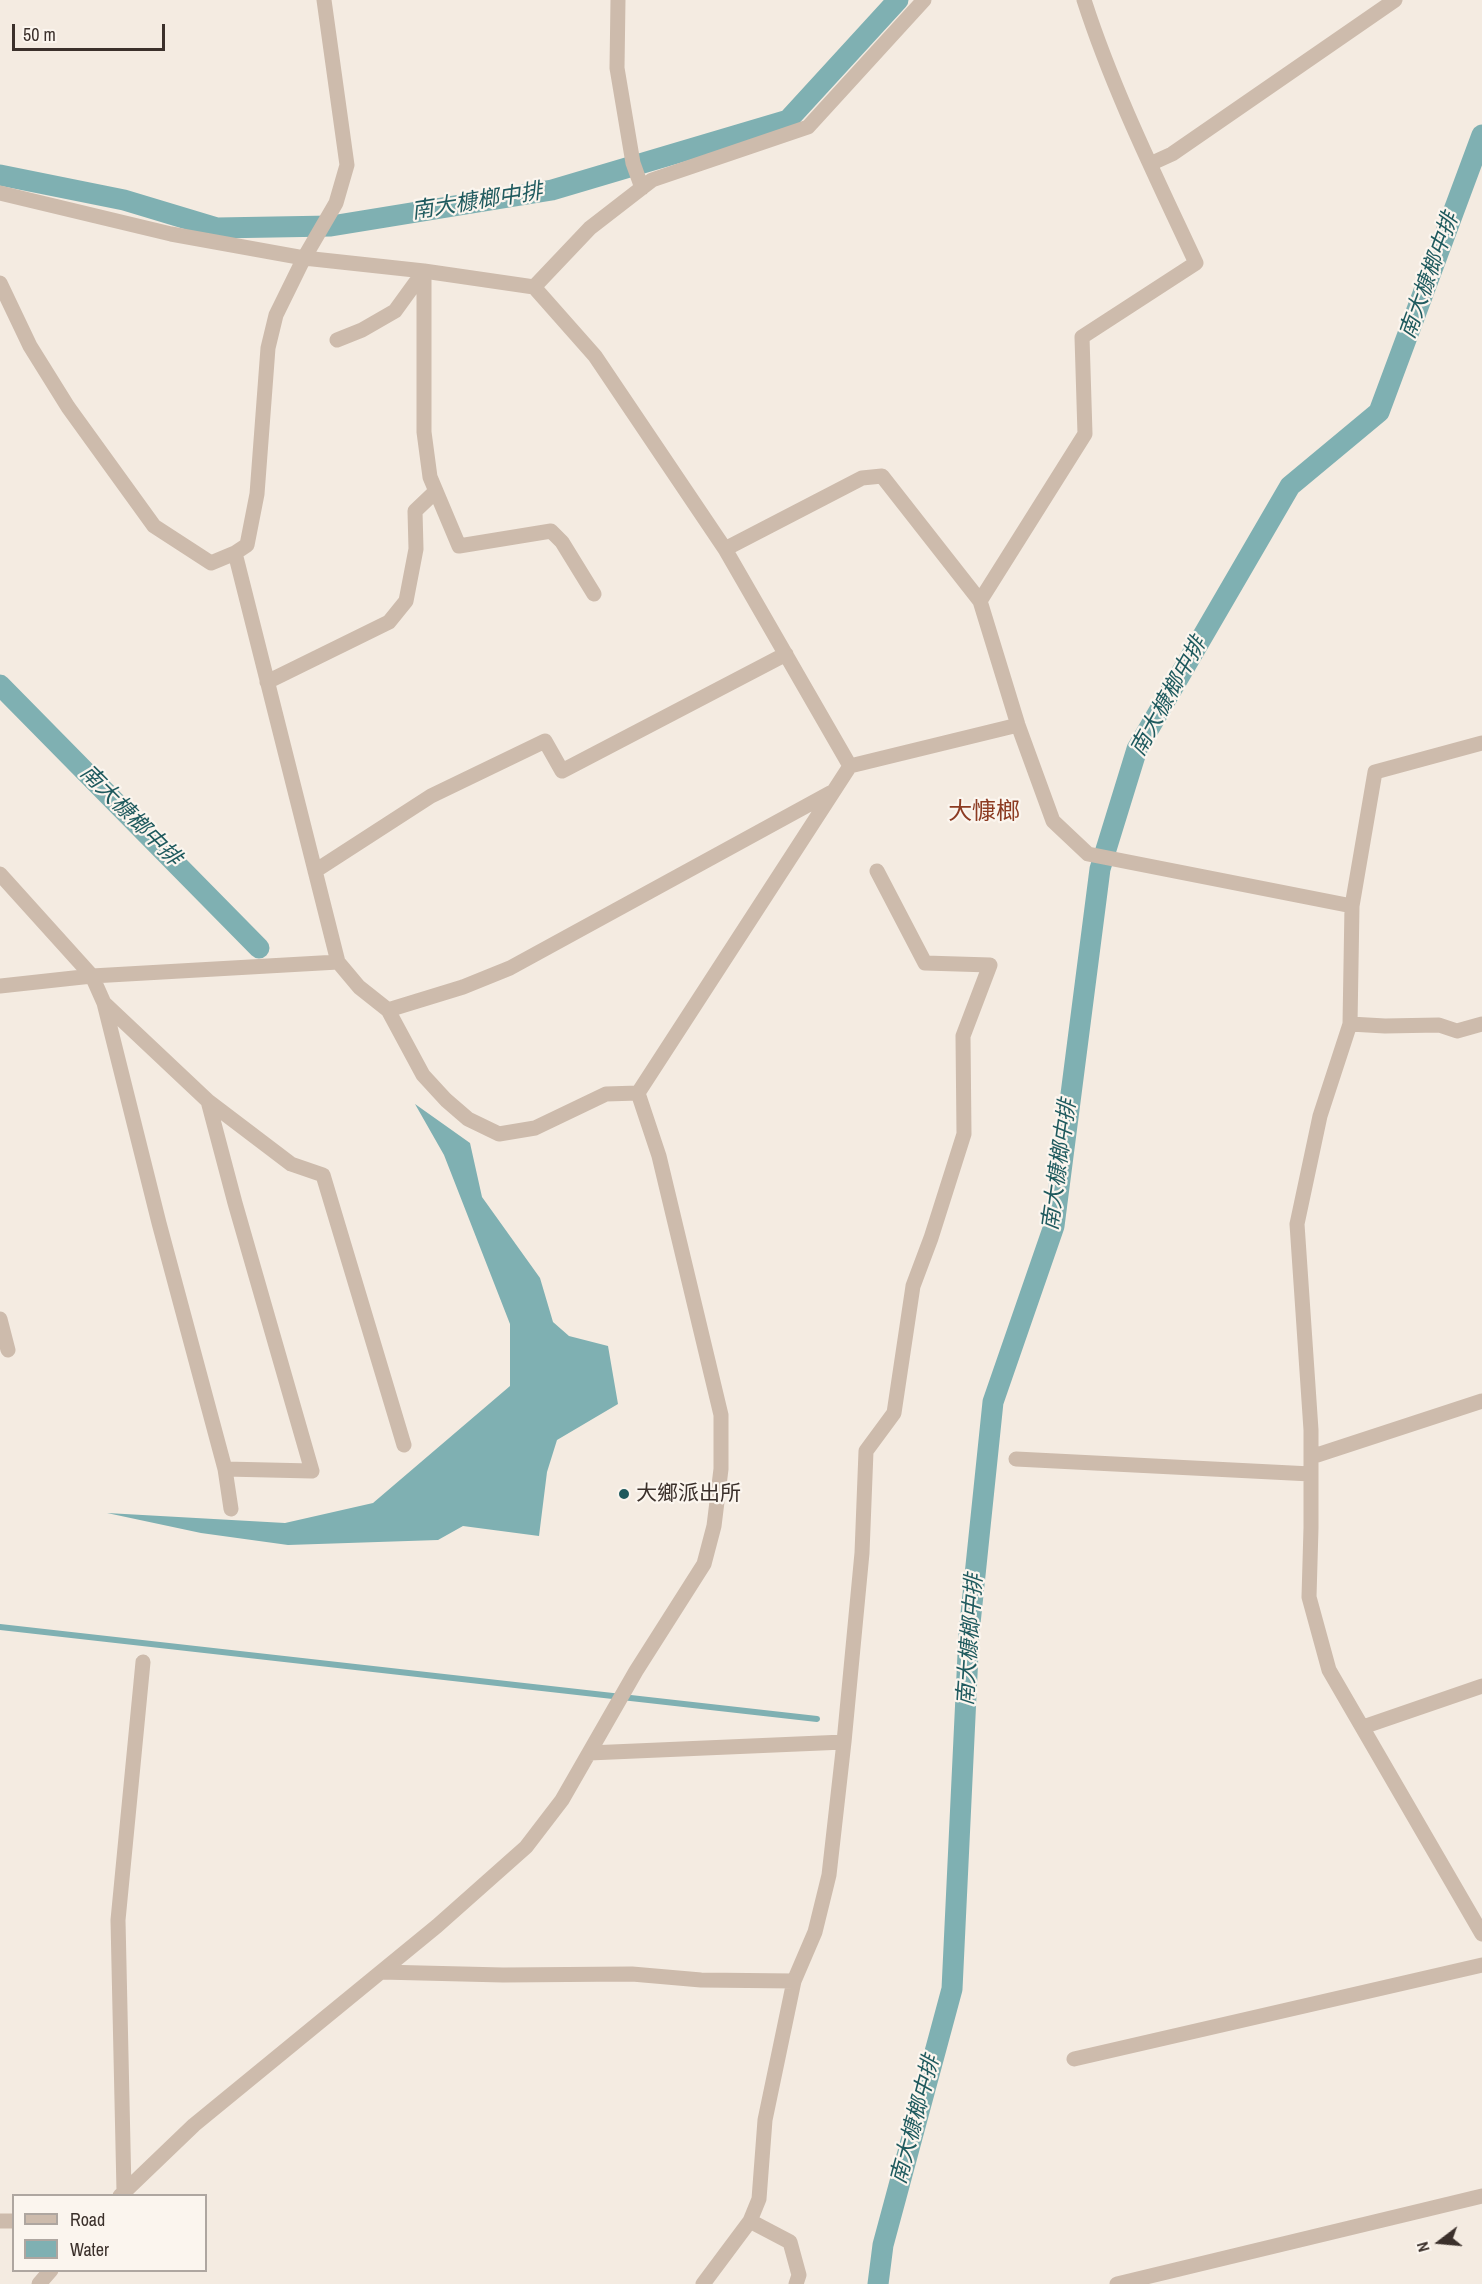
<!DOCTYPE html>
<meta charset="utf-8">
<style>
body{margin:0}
#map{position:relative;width:1482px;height:2284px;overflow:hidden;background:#f4ebe1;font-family:"Archivo Narrow",sans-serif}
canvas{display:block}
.legend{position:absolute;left:12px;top:2194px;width:195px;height:78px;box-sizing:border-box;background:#fbf5ee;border:2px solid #aea6a0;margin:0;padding:8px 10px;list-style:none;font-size:18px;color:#3b302b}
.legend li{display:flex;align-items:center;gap:12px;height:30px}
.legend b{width:30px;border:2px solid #aea6a0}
.north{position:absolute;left:1410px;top:2212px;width:60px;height:60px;-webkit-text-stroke:4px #fbf5ee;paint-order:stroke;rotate:254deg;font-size:16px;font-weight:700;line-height:24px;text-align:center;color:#3b302b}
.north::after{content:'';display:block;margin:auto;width:21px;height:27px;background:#3b302b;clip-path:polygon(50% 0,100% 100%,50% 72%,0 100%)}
.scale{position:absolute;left:12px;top:24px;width:153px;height:27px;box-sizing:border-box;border:3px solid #3b302b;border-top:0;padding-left:8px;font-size:18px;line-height:21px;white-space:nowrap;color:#3b302b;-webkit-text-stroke:4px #fbf5ee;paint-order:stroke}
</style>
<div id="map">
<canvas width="1482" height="2284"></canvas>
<ul class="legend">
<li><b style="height:8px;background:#cdbbac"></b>Road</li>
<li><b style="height:16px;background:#7fb0b2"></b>Water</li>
</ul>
<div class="north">N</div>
<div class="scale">50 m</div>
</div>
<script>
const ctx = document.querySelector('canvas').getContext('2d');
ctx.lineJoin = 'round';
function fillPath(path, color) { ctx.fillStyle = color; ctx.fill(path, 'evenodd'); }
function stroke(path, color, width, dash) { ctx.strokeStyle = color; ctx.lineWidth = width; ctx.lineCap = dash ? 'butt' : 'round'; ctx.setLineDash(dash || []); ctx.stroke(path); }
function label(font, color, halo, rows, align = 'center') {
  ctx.font = font + ' "Archivo Narrow","Noto Sans TC",sans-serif'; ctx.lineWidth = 4.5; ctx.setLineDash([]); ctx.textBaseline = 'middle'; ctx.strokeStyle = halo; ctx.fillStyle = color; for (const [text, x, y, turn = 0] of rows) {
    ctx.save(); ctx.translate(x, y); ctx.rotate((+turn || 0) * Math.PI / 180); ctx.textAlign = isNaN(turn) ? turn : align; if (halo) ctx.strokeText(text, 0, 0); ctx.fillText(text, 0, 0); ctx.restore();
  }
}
fillPath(new Path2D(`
 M415,1104l55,39 12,54 58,81 13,44 16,14 39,10 10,58 -61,36 -10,32 -8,64 -76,-10 -25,14 -150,5 -87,-12 -94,-20 178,10 88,-20 137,-117v-62l-66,-169z`), '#7fb0b2');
stroke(new Path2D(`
 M0,1627l817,92`), '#7fb0b2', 6);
stroke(new Path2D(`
 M0,175l124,25 93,28 114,-2 221,-36 236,-70 110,-120
 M0,685l259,263
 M878,2284l5,-39 69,-256 17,-356 24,-231 61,-176 46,-357 37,-120 153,-263 89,-74 103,-277`), '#7fb0b2', 21);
stroke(new Path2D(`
 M324,0l23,165 -11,38 -32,55 120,13 110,16 56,-59 62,-48 156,-53 116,-127
 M618,0l-1,68 16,95 9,25
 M1084,0c29,90 72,177 112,263l-114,74 3,97 -105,167 38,124 35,96 35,33 264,52
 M1150,164l22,-10 223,-154
 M0,193l171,41 133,24 -28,57 -8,33 -11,146 -10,51 -12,8 103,409
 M424,271v161l6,45 29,69 92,-15 11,11 32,52
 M0,283l30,63 38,61 86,119 57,37 24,-10
 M534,287l61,69 130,193 125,217
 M337,340l25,-10 33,-19 29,-40
 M725,549l137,-71 20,-2 98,125
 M267,682l122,-60 17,-21 10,-52 -1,-38 21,-20
 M1482,743l-107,29 -23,134 -2,118 -30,92 -23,108 14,206v98l-2,69 20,73 153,264
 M315,871l116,-75 114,-55 17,30 224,-117
 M0,874l92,102 12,27 104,98 83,63 32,11 81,270
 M0,986l92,-10 246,-14 21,25 29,23 35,65 23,25 22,19 31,15 36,-6 71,-34 32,-1
 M104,1003l55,220 66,246 6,40
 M388,1010l75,-23 47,-19 320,-175
 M1350,1024l35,2 54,-1 18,6 25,-7
 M638,1093l212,-327 168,-41
 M208,1101l27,102 77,268 -87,-2
 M0,1319l8,31
 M1311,1457l171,-56
 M1016,1459l295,15
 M1363,1727l119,-41
 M589,1753l255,-11 18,-189 4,-102 28,-38 19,-127 18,-48 33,-104 -1,-98 27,-71 -65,-2 -48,-92
 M381,1972l122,3 129,-1 69,6 93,1
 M1074,2059l408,-94
 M124,2191l-6,-271 25,-258
 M120,2196l74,-71 243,-199 89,-79 36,-47 74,-129 68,-107 10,-38 7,-57v-54l-62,-259 -21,-63
 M0,2221h14
 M750,2221l40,21 9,33 -3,9
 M39,2284l12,-14
 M703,2284l47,-63 9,-22 6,-79 29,-139 21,-49 14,-57 15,-133
 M1117,2284l365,-88`), '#cdbbac', 15);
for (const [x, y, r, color] of [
 [624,1494,6,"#1f5a5e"]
]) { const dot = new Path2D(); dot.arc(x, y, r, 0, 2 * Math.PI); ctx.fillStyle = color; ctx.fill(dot); stroke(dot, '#fbf5ee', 2); }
label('21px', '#3b302b', '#fbf5ee', [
 ["大鄉派出所",636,1494]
], 'left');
label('italic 22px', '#1f5a5e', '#fbf5ee', [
 ["南大槺榔中排",477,202,-9],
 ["南大槺榔中排",1430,276,-70],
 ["南大槺榔中排",1169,697,-61],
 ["南大槺榔中排",130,816,45],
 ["南大槺榔中排",1060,1165,-82],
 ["南大槺榔中排",971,1640,-86],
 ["南大槺榔中排",916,2120,-75]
]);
label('24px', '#8c3b22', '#fbf5ee', [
 ["大慷榔",984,813]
]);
</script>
